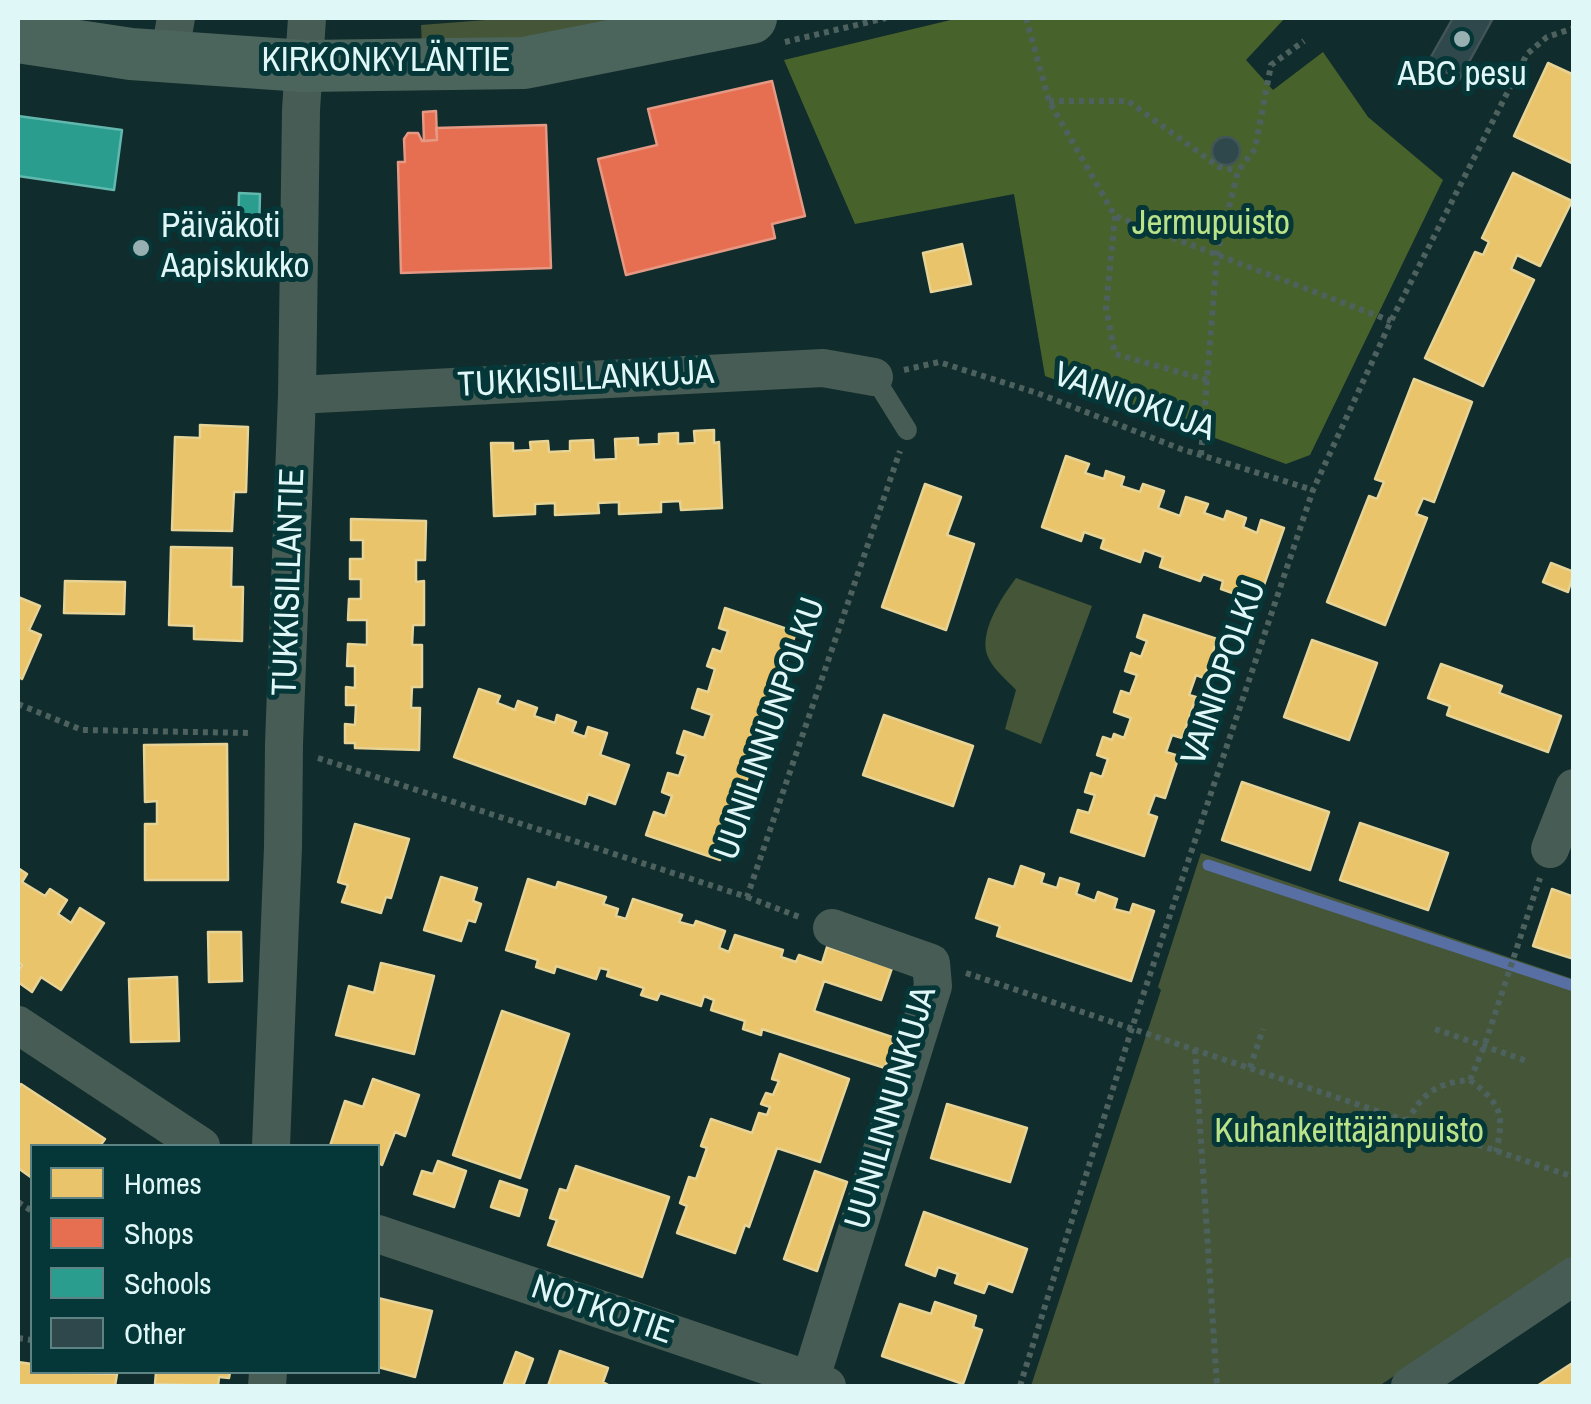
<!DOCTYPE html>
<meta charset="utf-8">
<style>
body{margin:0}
#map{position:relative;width:1591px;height:1404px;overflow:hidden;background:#112c2c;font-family:"Archivo Narrow",sans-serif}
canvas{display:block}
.frame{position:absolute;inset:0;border:20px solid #e0f7f8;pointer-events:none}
.legend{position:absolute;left:30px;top:1144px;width:350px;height:230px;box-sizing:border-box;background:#053638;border:2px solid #5d8385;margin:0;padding:12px 18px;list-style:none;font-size:30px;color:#e0f7f8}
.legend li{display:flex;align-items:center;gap:20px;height:50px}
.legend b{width:50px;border:2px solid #5d8385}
</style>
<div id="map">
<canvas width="1591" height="1404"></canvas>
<div class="frame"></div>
<ul class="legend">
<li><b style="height:28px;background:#e9c46a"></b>Homes</li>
<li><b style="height:28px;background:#e76f51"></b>Shops</li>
<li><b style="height:28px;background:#2a9d8f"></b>Schools</li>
<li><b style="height:28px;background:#2f484c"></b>Other</li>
</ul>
</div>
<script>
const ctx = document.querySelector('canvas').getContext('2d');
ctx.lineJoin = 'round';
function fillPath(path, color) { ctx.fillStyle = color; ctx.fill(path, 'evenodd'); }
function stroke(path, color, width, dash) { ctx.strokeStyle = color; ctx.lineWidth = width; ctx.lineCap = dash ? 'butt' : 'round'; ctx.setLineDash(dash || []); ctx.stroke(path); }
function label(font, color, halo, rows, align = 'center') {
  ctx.font = font + ' "Archivo Narrow",sans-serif'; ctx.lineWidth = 10; ctx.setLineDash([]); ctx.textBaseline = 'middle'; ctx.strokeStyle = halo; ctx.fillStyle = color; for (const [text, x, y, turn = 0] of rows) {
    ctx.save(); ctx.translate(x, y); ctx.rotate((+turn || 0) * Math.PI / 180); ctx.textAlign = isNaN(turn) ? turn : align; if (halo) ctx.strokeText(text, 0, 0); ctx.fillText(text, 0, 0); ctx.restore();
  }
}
fillPath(new Path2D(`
 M511,18h156l-110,17 -135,11 -1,-21z
 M1016,578l76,28 -51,138 -36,-15 11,-39c-8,-9 -22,-20 -27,-31 -13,-24 13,-62 27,-81z
 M1201,853l372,126v279l-194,128h-348l130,-396 -3,-3z`), '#445637');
fillPath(new Path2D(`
 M959,18h326l-39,42 27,30 50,-38 45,65 75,63 -133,275 -24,9 -241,-88 -31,-182 -159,30 -71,-164z`), '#48622c');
const homes = new Path2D(`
 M1548,63l26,12v89l-60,-28z
 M1513,173l59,28 -32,65 -23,-11 -6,14 23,11 -51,106 -58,-28 50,-106 8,3 6,-13 -7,-4z
 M962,244l9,40 -40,8 -8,-39z
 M1414,379l58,23 -38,100 -11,-4 -7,16 11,4 -42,107 -58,-23 42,-106 8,3 7,-17 -9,-3z
 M200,425l48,2 -2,65h-12l-2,39 -60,-1 3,-93 25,1z
 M714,430v13l5,-1 3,66 -41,2 -1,-9 -19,1v10l-42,2v-12l-21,1 1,10 -44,2v-12l-20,1v10l-41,2 -3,-73h22v8l18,-1 -1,-8 18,-1 1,11 21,-1v-10l23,-1 1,20 22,-1 -1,-20 23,-1v7l21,-1v-10l19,-1v11l17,-1 -1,-12z
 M1066,456l23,8 -4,9 19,6 2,-8 18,6 -3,9 19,6 3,-8 21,7 -6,17 22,8 6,-19 22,7 -4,9 20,7 3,-9 19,7 -3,9 14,6 4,-13 23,8 -26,74 -37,-13 2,-8 -20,-7 -3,7 -40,-14 3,-10 -19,-7 -4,12 -39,-14 3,-9 -20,-7 -3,9 -39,-14z
 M925,484l36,13 -14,38 27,9 -28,86 -64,-23z
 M351,519l75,2 -1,39h-9v22l8,-1v44h-11l-1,20h10v42h-10l-1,21h9l-1,42 -64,-2v-5h-10v-19l10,1 1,-20h-10v-18l9,1v-22h-8l1,-22 19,1v-25h-19l1,-21h12v-20h-11v-20h13v-19h-12z
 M171,547l61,1 -1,39h12l-1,54 -48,-2v-13l-25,-1z
 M1551,563l23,9 -6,20 -25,-10z
 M65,581l60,1 -1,32 -60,-1z
 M18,597l22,9 -11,24 12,5 -19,44 -4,-2z
 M725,608l71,24 -34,102 -10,-3 -7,21 10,3 -35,105 -74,-25 8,-23 11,4 7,-20 -10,-4 6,-19 11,3 7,-20 -9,-3 7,-22 20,7 8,-23 -20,-7 6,-19 10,3 7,-23 -8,-3 6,-17 8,3 7,-21 -9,-3z
 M1144,615l73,24 -13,39 -8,-3 -7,20 7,2 -14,41 -10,-3 -6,17 13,4 -14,42 -10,-3 -7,19 9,3 -13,39 -73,-24 7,-22 11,3 6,-18 -10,-3 6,-19 11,4 6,-18 -11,-4 6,-18 9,3 2,-6 10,4 7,-20 -17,-6 7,-21 9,3 7,-19 -12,-4 6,-18 10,4 6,-16 -10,-4z
 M1312,640l65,23 -28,77 -65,-23z
 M1441,664l61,22 -3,7 62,23 -13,36 -101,-37 3,-9 -22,-8z
 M479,689l21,7 -3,7 18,7 3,-9 19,7 -3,8 21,7 2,-8 19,7 -4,10 13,5 3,-10 19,6 -7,22 29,10 -14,39 -27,-10 -3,10 -131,-47z
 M884,715l89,31 -20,60 -90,-31z
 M227,744l1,136h-83v-56h12v-23l-12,1 -1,-57z
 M1242,782l87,30 -19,58 -88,-30z
 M1360,823l88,30 -20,57 -88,-30z
 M355,824l54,15 -18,59 -5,-1 -5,16 -39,-11 6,-17 -10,-3z
 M1021,866l23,8 -3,9 16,5 3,-10 19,6 -3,10 19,7 3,-9 19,7 -3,10 16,4 3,-9 21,7 -23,70 -134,-45 3,-10 -24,-8 13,-39 25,8z
 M18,868l9,6 -5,8 23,14 5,-7 17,11 -9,14 13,9 9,-15 24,15 -43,67 -20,-13 -9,15 -14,-10v-10l4,-7 -4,-3z
 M441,877l36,11 -4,13 8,3 -6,18 -7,-2 -7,21 -37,-11z
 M528,879l28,9 2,-6 48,15 -3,7 15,5 -2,7 10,3 7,-20 49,16 -3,7 15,4 2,-5 29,10 -6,17 10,4 6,-17 48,15 -2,7 15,5 3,-7 23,8 5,-16 65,21 -11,32 -57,-19 -10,30 81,27 -10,30 -123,-39 -1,6 -18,-6 2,-8 -34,-11 3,-10 -10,-4 -3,10 -41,-13 -3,7 -16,-5 3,-7 -37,-12 2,-6 -9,-2 -4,11 -40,-13 -2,7 -18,-6 2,-7 -32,-10z
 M1552,889l22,8v62l-41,-13z
 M208,932h33l1,49 -33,1z
 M381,963l53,13 -20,78 -78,-19 13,-49 25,7z
 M177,977l2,64 -48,1 -2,-63z
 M502,1011l67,23 -49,144 -67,-23z
 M780,1054l69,25 -29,83 -43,-14 -28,79 -4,-2 -10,28 -58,-20 10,-27 -7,-3 9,-26 7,2 11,-31 -6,-2 10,-27 41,14 7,-20 8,2 3,-8 -9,-3 5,-11 7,2 6,-14 -7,-2z
 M373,1079l46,16 -14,41 -10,-4 -13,33 -4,-2v-17h-48l15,-45 18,6z
 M21,1084l84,55 -5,7h-68v32l-14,-10v-79z
 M947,1104l80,24 -17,54 -79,-24z
 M438,1161l28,10 -12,36 -40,-13 8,-23 11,3z
 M576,1166l93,31 -27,80 -94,-32 9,-25 -7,-2 10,-29 7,2z
 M815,1171l32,11 -30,89 -33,-12z
 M500,1181l27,9 -8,26 -28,-9z
 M924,1212l103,37 -15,43 -24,-9 -4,10 -29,-10 3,-9 -20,-7 -3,9 -29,-11z
 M378,1298l54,13 -17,66 -37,-10z
 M935,1302l41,14 -3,11 9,3 -19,54 -81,-28 18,-52 31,10z
 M560,1351l48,17 -5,14 7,4h-62z
 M516,1352l17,7 -10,27 -19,-2z
 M18,1362l14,2v8l85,2 -2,12h-97z
 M1574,1362v24h-37z
 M156,1372h74l-1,6 -10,-1 -1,9 -63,-2z`);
fillPath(homes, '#e9c46a');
stroke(homes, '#e6d395', 2.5);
const shops = new Path2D(`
 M772,81l33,135 -33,8 3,14 -149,37 -28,-116 59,-14 -9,-36z
 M436,111l1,29 -13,1 -1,-29z
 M546,125l5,143 -150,5 -3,-111h7l-1,-23 4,-6h10l4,8 15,-1 -1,-12z`);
fillPath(shops, '#e76f51');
stroke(shops, '#e59883', 2.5);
const schools = new Path2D(`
 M18,116l104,14 -8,60 -96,-14z
 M239,193l21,1 -1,39 -21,-1z`);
fillPath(schools, '#2a9d8f');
stroke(schools, '#61b8ae', 2.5);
stroke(new Path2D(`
 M1208,865l366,121`), '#586fa4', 11);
const building = new Path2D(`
 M1453,18h34l5,2 -33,60 -31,-18z
 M1212 151a14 14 0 1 1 28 0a14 14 0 1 1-28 0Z`);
fillPath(building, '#2f484c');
stroke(building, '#425558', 2.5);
stroke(new Path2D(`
 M1026,18l23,83 66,115 276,105
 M785,42l101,-24
 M1049,101h79l91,66 19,4
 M1115,216l-9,92 9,46 92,26
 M904,370l35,-8 98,31 144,56 132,41
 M1201,455l16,-200 21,-84 17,-22 16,-84 33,-24
 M18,704l64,26 169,3
 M318,758l429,139 153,-446
 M747,897l55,21
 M966,973l608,204
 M1435,1029l92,32
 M1195,1049l22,337
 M1250,1068l13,-39
 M1470,1080l14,-33 56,-169
 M1407,1122c16,-30 30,-39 63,-42 31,24 35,34 26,72
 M18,1202l14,9
 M18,1338l14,2
 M1020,1386l112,-358 181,-538 78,-169 136,-267 20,-17 27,-9`), '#4d625e', 6, [5, 5]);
stroke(new Path2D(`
 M874,377l33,53`), '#475c54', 20);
stroke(new Path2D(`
 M169,57l7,-39
 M297,395l526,-27 51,9
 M1550,849l24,-61
 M18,1025l183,121
 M271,1146l12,-299 1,-103 13,-349 4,-285 6,-92
 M378,1234l449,152
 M810,1381l123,-395 -2,-23 -99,-35
 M267,1386l1,-14
 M1410,1386l164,-110`), '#475c54', 38);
stroke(new Path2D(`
 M18,37l113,17 173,12 220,-3 227,-45`), '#4c655c', 52);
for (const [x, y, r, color] of [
 [1462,39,10,"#98b0b1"],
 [141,248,10,"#98b0b1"]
]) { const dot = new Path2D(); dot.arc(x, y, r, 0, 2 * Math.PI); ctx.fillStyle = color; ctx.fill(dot); stroke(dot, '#053638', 4); }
label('35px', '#e0f7f8', '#053638', [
 ["KIRKONKYLÄNTIE",386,62],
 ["TUKKISILLANKUJA",586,380,-3],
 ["VAINIOKUJA",1134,403,20],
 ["TUKKISILLANTIE",290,582,-88],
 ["VAINIOPOLKU",1225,673,-71],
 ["UUNILINNUNPOLKU",771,729,-71],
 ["UUNILINNUNKUJA",892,1108,-74],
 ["NOTKOTIE",602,1311,19]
]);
label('35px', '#e0f7f8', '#053638', [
 ["ABC pesu",1462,76],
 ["Päiväkoti",161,228,"left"],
 ["Aapiskukko",161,268,"left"]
]);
label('35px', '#bae288', '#053638', [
 ["Jermupuisto",1211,225],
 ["Kuhankeittäjänpuisto",1349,1133]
]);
</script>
